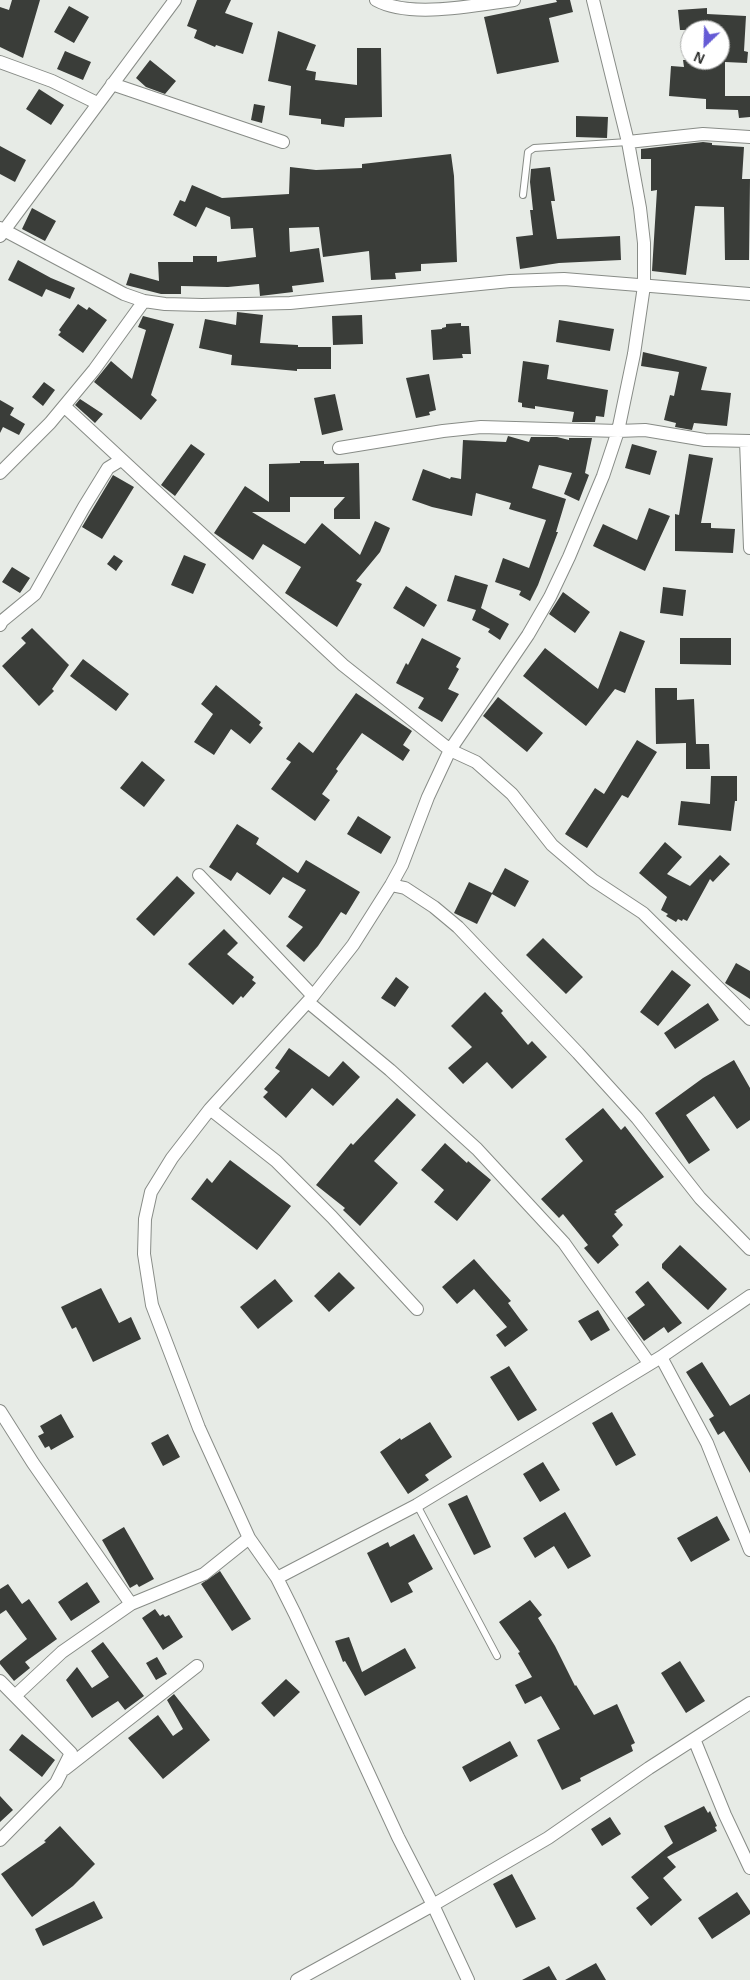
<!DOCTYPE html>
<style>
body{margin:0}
#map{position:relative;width:750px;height:1980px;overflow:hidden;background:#e7ebe6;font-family:Helvetica,sans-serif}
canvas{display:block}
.north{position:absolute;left:680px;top:20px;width:50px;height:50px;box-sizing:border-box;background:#fff;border:1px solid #abacab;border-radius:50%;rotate:204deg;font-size:14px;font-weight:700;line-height:20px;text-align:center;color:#2d2f2d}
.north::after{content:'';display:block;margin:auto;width:18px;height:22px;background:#655bd5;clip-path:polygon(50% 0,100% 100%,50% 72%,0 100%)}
</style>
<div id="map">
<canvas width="750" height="1980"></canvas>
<div class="north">N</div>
</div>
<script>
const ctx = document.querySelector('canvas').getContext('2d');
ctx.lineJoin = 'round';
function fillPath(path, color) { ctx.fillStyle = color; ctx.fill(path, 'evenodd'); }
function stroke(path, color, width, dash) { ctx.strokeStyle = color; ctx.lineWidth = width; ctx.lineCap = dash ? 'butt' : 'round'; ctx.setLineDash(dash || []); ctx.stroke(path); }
fillPath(new Path2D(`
 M12,0h28l-17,58 -23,-11v-40l9,3z
 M197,0h34l-6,13 28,10 -10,31 -27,-9 -1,2 -21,-9 3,-8 -10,-4z
 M556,0h14l3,12 -24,6 10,44 -62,12 -13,-57 73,-15z
 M69,6l20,11 -15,26 -20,-11z
 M707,8v6l39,2 -2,35 4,1 -1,11 -22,-1v34h25v21l-11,1 -1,-8 -32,-1v-10l-37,-3 2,-30 13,1 -1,-7h37v-30h-40l-2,-20z
 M278,31l38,14 -10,25 10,2 -1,8 42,5v-37h24l1,69 -37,1 -1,9 -23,-3v-5l-32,-4 2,-29 -23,-5z
 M65,51l26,11 -8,18 -26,-11z
 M150,60l26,21 -11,13 -19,-7 -10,-9z
 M39,89l25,16 -13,20 -25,-16z
 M254,104l11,2 -3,17 -11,-3z
 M576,116l32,1 -1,21 -31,-1z
 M703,142l9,1v2l32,2 -2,32h8l-1,81h-24l-1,-53 -29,-1 -9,69 -34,-4 5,-81 -6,1v-32h-10v-10z
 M0,146l26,14 -11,22 -15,-8z
 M451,154l3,22 3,86 -36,2v7l-26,2 1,6 -25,1 -2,-29 -46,6 -4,-30 -30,1 1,24 29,-4 5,34 -32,4 1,6 -33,4 -1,-12 -31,3 -47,-1v8h-20l-35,-9 4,-12 29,8 -1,-19h35v-6h24v6l39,-5 -3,-29 -22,1 -1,-12 -24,-10 -10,20 -23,-12 7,-15 5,2 7,-17 30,13 67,-4 1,-27 26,3 46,-2v-4z
 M550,167l5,34h-4l6,38 63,-3 1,24 -62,3 -39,6 -4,-32 17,-2 -3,-25h3l-3,-28 1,-13z
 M32,208l24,13 -11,20 -23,-12z
 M18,260l33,18 24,10 -5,11 -24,-10 -4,8 -34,-17z
 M78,304l9,6 2,-3 18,13 -24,33 -25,-18 3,-3 -2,-2z
 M237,312l26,3 -3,28 38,2v2h33v22h-34v2l-66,-6 1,-10 -33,-7 6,-29 31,6z
 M362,315l1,29 -30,1 -1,-29z
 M143,316l31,8 -23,71 6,5 -16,20 -47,-38 17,-21 21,18 14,-49 -8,-3z
 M559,320l55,9 -4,22 -54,-9z
 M461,323v3h8l2,28h-9l1,4 -30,2 -2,-30 11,-1v-1l4,-1v-3z
 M643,352l64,15 -6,23 30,3 -4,33 -33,-3 -2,7 -17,-3 1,-4 -12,-3 6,-25 4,1 5,-24 -38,-6z
 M523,361l26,4 -2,14 61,11 -4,27 -8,-1 -1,6h-23l2,-10 -39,-6v3l-13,-2v-4l-4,-1z
 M429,374l7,36 -7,2 1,3 -14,3 -10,-40z
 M44,382l11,8 -12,16 -11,-9z
 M335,394l8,36 -21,5 -8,-37z
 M80,399l23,15 -8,9 -20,-18z
 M0,400l14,8 -4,7 15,9 -6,11 -16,-8 -3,6z
 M508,436l21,6 2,-5h26l12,3v-2h23l-7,35 4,2 -10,26 -15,-7 8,-21 -33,-8 -7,23 34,11 -10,33h2l-20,53 -8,16 -11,-6 2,-4 -26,-9 8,-24 26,10 17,-48 -37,-11 2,-6 -35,-10 -4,23 -40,-9 -20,-7 11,-31 27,10 1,-2 10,2 2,-39 43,2z
 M191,444l14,10 -30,42 -14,-11z
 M632,444l25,7 -7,24 -25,-7z
 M689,454l24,4 -12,65h10v5l24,1 -2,24 -58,-2v-37l4,1z
 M300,461h24v3l35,-1 1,56h-26v-10l11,-12h-55v15h-38l53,32 17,-21 38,32 15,-34 15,7 -10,24 -24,29 6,3 -25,43 -52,-34 16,-26 -38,-23 -10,16 -39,-27 31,-47 24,16v-38l31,-1z
 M113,475l21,12 -32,52 -20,-12z
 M649,508l21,8 -25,55 -52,-25 10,-22 34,16z
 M114,555l9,6 -7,10 -9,-7z
 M184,555l22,9 -13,30 -22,-9z
 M12,567l18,11 -10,15 -18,-11z
 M455,575l33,10 -7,23 28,16 -9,16 -12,-8 2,-3 -18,-9 4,-10 -29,-9z
 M406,586l31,19 -13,22 -31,-19z
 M663,587l23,3 -3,26 -23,-3z
 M563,592l27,20 -15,21 -26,-19z
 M32,628l37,37 -17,24 2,2 -15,15 -37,-40 24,-23 -5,-5z
 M620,631l25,10 -20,52 -10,-4 -29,37 -63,-50 22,-28 53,41z
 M422,638l39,20 -5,9 3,2 -11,20 11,5 -17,28 -24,-14 6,-10 -28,-15 10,-20 2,2z
 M680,638h51v27l-51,-1z
 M83,659l46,35 -13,17 -46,-35z
 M216,685l45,37 -2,3 4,3 -13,16 -19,-15 -17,26 -20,-13 19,-28 -12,-10z
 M655,688h22v12l17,-1 2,45h13l1,25h-24v-26l-30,1z
 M356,693l56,38 -9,14 7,5 -7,11 -41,-28 -26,36 2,2 -16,23 8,6 -15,21 -44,-32 20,-27 -5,-3 13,-17 14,11z
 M498,697l45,36 -16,19 -44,-36z
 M637,740l20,12 -29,46 -6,-3 -35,53 -22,-14 30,-46 9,6z
 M142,761l23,19 -21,27 -24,-19z
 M711,776h26v25h-2l-4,30 -53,-6 3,-24 29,3z
 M358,816l33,21 -10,17 -34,-20z
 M237,824l22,14 -3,6 42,29 8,-13 54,32 -14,23 -5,-3 -23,34 -14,16 -18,-16 17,-19 -15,-10 18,-27 -23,-13 -13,18 -33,-23 -6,9 -22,-14z
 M665,842l17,15 -15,17 23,12 30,-31 10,9 -17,18 -3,-3 -23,42 -4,-2 -1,2 -4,-2 -2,3 -10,-6 2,-2 -7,-4 6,-13 -28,-24z
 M505,868l24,13 -14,26 -23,-13 -15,30 -23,-11 15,-31 23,11z
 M177,876l18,17 -41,43 -18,-17z
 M224,929l14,14 -11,11 27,23 -2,3 4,3 -13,15 -2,-2 -8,9 -45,-41z
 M543,938l40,39 -17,17 -40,-39z
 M736,963l14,8v28l-25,-16z
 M672,970l19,15 -33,41 -18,-14z
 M396,977l13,10 -14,20 -14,-9z
 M485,992l18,19 -2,2 27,32 4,-4 15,16 -35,32 -25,-27 -24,22 -15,-16 24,-21 -21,-21z
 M708,1003l11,17 -44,29 -11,-16z
 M289,1048l40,29 14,-16 17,16 -27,29 -21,-18 -26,30 -23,-21 5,-5 -4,-3 16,-18 -5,-3z
 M734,1060l16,28v32l-13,9 -23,-33 -28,19 24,35 -21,14 -34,-51 48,-35z
 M397,1098l19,17 -42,46 24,22 -38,43 -17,-16 2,-2 -29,-23 35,-42 2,2z
 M603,1108l18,22 4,-4 39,51 -49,34 2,1 -3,2 9,11 -11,11 7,9 -21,19 -14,-16 4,-3 -25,-31 -4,4 -18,-19 42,-38 -18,-22z
 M445,1143l22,20 1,-2 23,19 -34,41 -23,-19 10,-12 -23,-20z
 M230,1160l61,46 -34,44 -66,-51 16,-21 5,5z
 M680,1245l47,44 -19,21 -46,-42v-4z
 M474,1259l37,42 -3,2 20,27 -23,17 -9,-12 11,-8 -33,-38 -17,15 -15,-17z
 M339,1272l16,16 -26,24 -15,-16z
 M275,1279l18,22 -35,28 -18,-22z
 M648,1281l34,42 -14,10 -4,-6 -20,14 -17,-23 18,-13 -10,-13z
 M101,1288l18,35 12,-6 10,22 -48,23 -17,-35 -4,2 -11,-22z
 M598,1310l12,20 -19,11 -13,-20z
 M702,1362l28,44 20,-12v79l-26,-42 -6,4 -9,-16 5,-3 -28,-44z
 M509,1366l28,44 -19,11 -28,-44z
 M612,1412l24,43 -20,11 -24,-43z
 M61,1414l13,23 -23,13 -2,-4 -4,2 -7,-12 6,-3 -4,-7z
 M430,1422l22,35 -27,18 4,5 -21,14 -28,-42 20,-14 1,2z
 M168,1434l12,23 -17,9 -12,-23z
 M543,1462l17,28 -20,12 -17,-28z
 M467,1495l24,52 -17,8 -26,-51z
 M565,1512l26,44 -23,13 -14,-23 -19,12 -12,-20z
 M717,1516l13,24 -39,22 -14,-24z
 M124,1527l30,52 -15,8 -2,-3 -7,4 -28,-48z
 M414,1534l19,35 -25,14 5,9 -22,11 -24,-50 21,-11 2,5z
 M220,1571l31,48 -19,12 -31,-47z
 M87,1582l13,20 -29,19 -13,-19z
 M8,1584l14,20 7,-5 28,40 -32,23 5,6 -16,13 -14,-17v-3l27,-22 -21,-29 -6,4v-25z
 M530,1600l12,15 -4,3 17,28 20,40 1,-1 18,30 23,-11 18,39 -4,2 2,6 -53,27 1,3 -19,9 -25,-50 23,-11 -19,-33 -16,8 -10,-19 17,-8 -14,-24 2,-1 -21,-30z
 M155,1609l5,7 3,-2 2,3 4,-2 14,22 -20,13 -21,-32z
 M349,1637l13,35 43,-24 11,20 -51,28 -20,-35 -2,1 -8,-21z
 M103,1642l41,54 -19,14 -7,-9 -26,17 -26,-38 11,-13 15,21 17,-11 -18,-26z
 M157,1657l10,17 -11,6 -10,-17z
 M680,1661l25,40 -19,12 -25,-40z
 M286,1679l14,13 -26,25 -13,-14z
 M174,1694l36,46 -47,39 -35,-41 30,-23 15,21 10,-7 -16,-29z
 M22,1734l33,26 -13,17 -33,-27z
 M510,1741l8,15 -48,26 -8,-15z
 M0,1796l13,14 -13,12z
 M704,1806l4,7 2,-2 7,15 -2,1 2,4 -50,26 9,10 -13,11 19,22 -31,26 -15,-18 13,-10 -18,-21 42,-34 -9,-17z
 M610,1817l11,17 -19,12 -11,-17z
 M60,1826l35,38 -22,22 -41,31 -31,-43 45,-32 -2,-1z
 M512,1874l24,45 -20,9 -23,-44z
 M737,1892l13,19v3l-38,25 -14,-21z
 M94,1901l9,17 -60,28 -8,-17z
 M596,1963l10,17h-41z
 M549,1966l8,14h-35z`), '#3a3d39');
const service = new Path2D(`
 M523,195l5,-43 6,-4 94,-6
 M417,1505l80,151`);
const minor = new Path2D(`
 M376,0c34,19 100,5 138,0
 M0,62l52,19 45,22
 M112,84l171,58
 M628,142l75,-8 47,3
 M0,228l124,66 20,7 21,3 37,1 88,-2 220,-22 54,-2 186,15
 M0,236l175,-236
 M64,406l279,259 107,85 26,12 36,32 40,51 41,35 50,33 107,106
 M746,441l4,107
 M339,448l104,-17 38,-4 137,4 27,-1 60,10 45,1
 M0,473l50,-50 44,-53 50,-69
 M0,625l2,-4 33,-27 49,-87 24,-39 13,-8
 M199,875l114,121
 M391,885l14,3 29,19 24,20 120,126 59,65 63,80 50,51
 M308,1002l82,68 87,79 87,94 85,120
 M210,1109l66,52 56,56 85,92
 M661,1357l46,86 43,107
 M0,1411l33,52 98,141
 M277,1578l140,-73 244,-148 89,-61
 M0,1681l71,72 -15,30 -56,57
 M16,1695l46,-43 69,-48 73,-30 45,-36
 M694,1739l31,76 25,53
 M65,1769l132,-103
 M297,1980l136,-75 115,-67 101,-70 101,-65
 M468,1980l-35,-75 -35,-68 -103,-223 -18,-36 -28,-40 -50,-110 -47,-123 -8,-51 1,-35 6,-27 21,-34 38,-49 103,-113 40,-51 38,-60 11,-20 26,-68 22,-47 78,-115 22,-38 19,-40 34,-81 15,-45 16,-77 10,-68v-43l-4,-35 -12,-66 -35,-142`);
stroke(service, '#888c87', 8);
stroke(minor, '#888c87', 14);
stroke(service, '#fff', 6);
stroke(minor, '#fff', 12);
</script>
